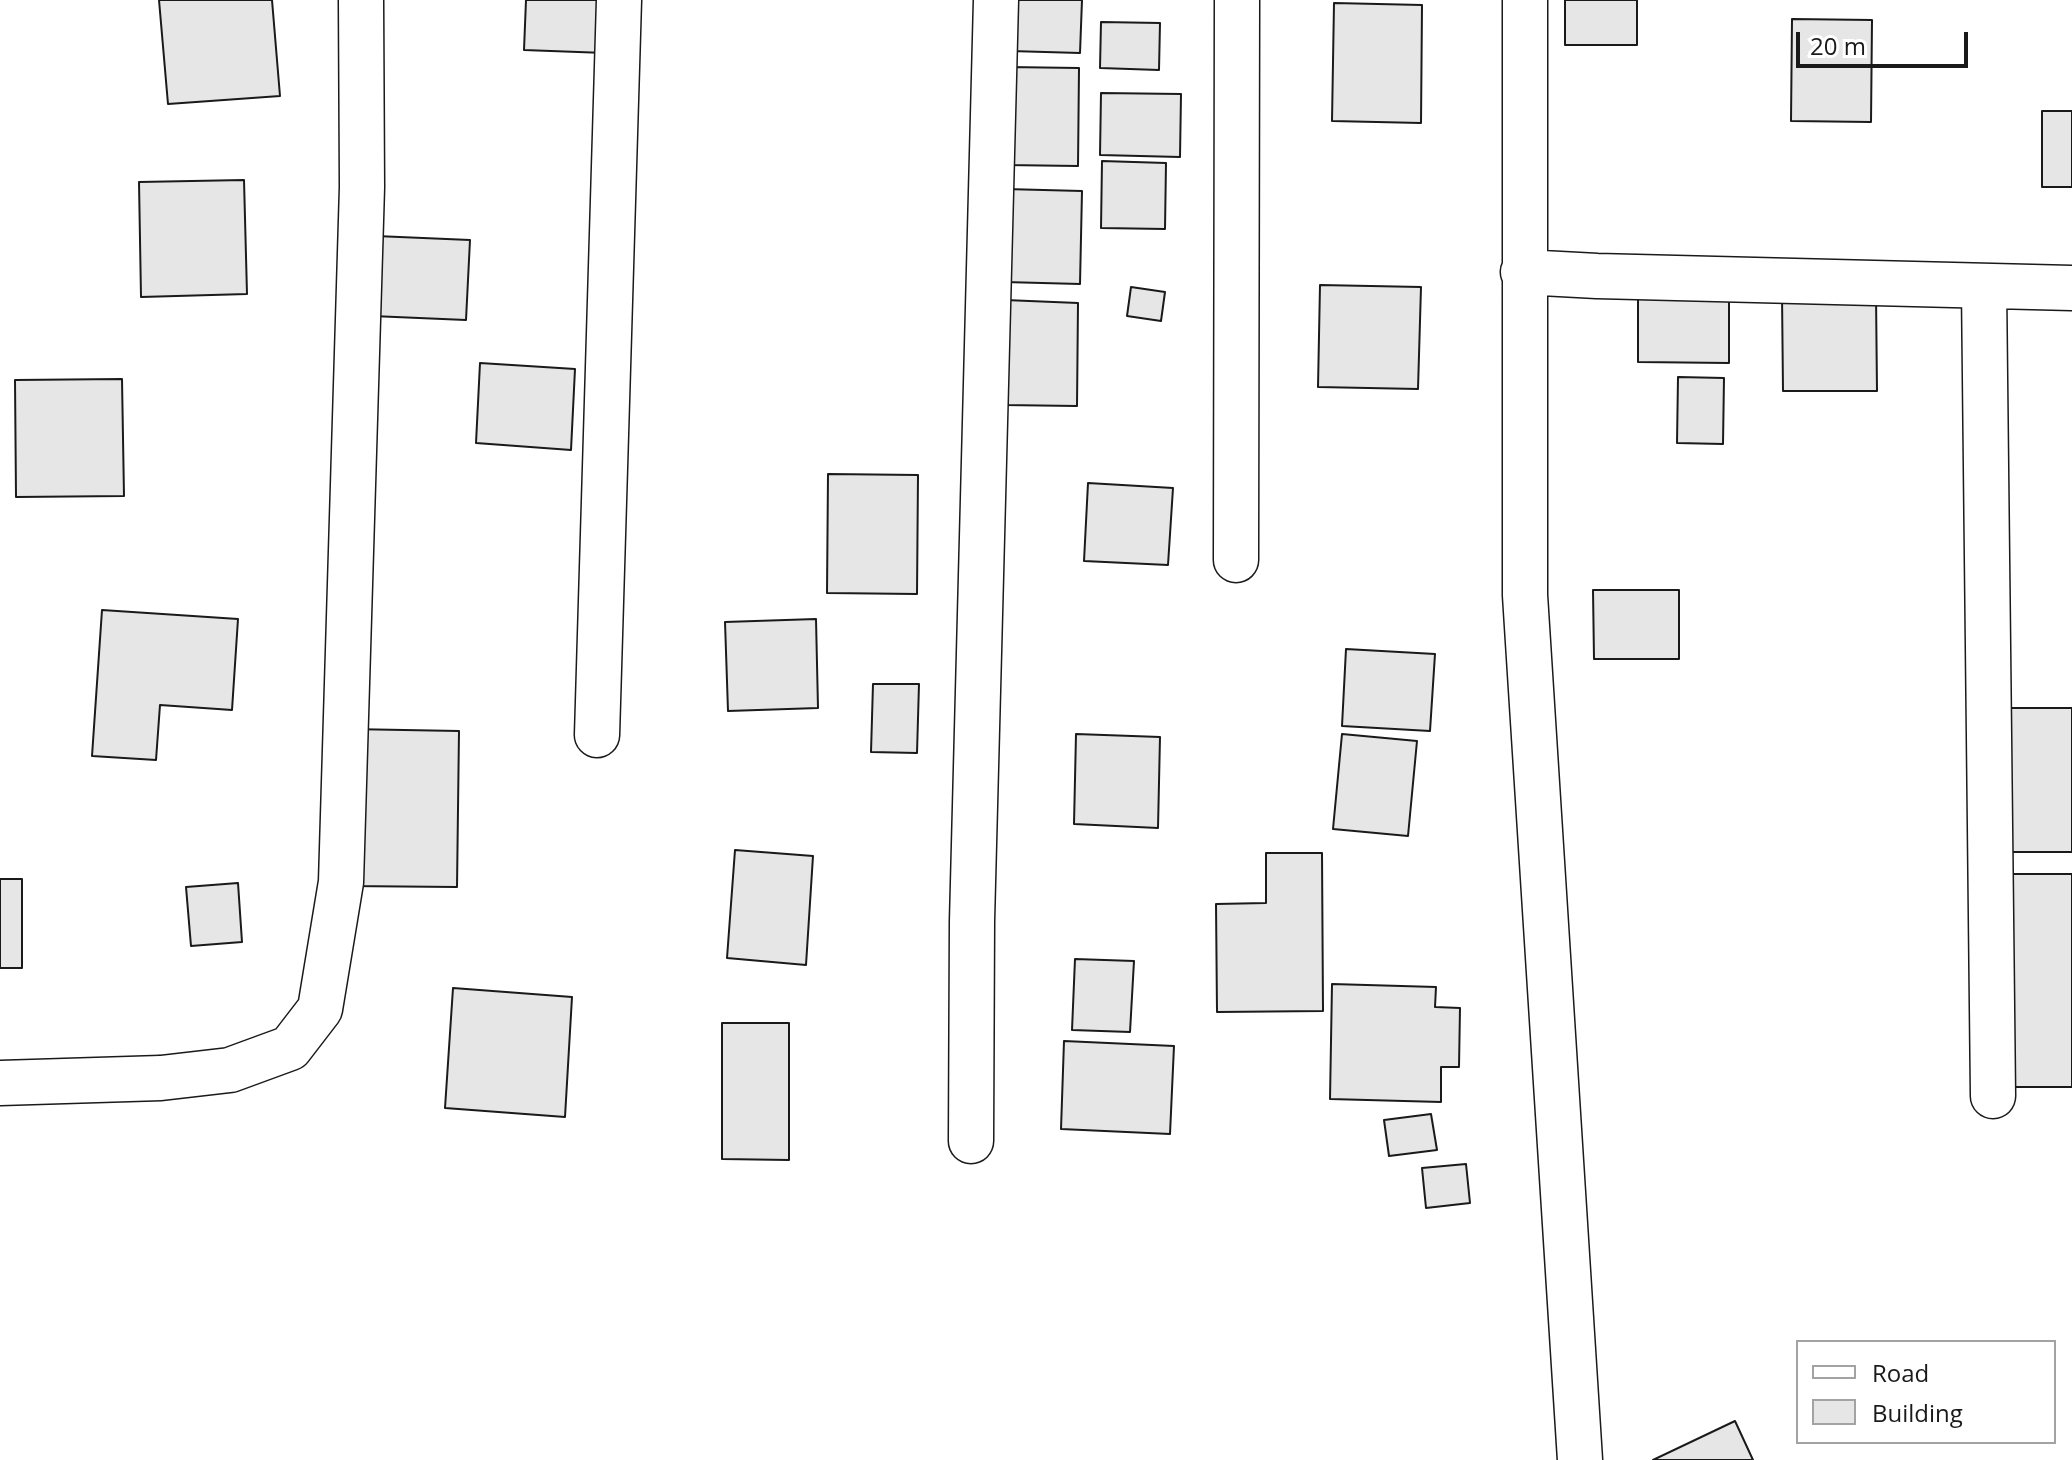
<!DOCTYPE html>
<style>
body{margin:0}
#map{position:relative;width:2072px;height:1460px;overflow:hidden;background:#fff;font-family:"Open Sans",sans-serif}
canvas{display:block}
.legend{position:absolute;left:1796px;top:1340px;width:260px;height:104px;box-sizing:border-box;background:#fff;border:2px solid #a3a3a3;margin:0;padding:10px 14px;list-style:none;font-size:24px;color:#1a1a1a}
.legend li{display:flex;align-items:center;gap:16px;height:40px}
.legend b{width:40px;border:2px solid #a3a3a3}
.scale{position:absolute;left:1796px;top:32px;width:172px;height:36px;box-sizing:border-box;border:4px solid #1a1a1a;border-top:0;padding-left:10px;font-size:24px;line-height:28px;white-space:nowrap;color:#1a1a1a;-webkit-text-stroke:6px #fff;paint-order:stroke}
</style>
<div id="map">
<canvas width="2072" height="1460"></canvas>
<ul class="legend">
<li><b style="height:10px;background:#fff"></b>Road</li>
<li><b style="height:22px;background:#e6e6e6"></b>Building</li>
</ul>
<div class="scale">20 m</div>
</div>
<script>
const ctx = document.querySelector('canvas').getContext('2d');
ctx.lineJoin = 'round';
function fillPath(path, color) { ctx.fillStyle = color; ctx.fill(path, 'evenodd'); }
function stroke(path, color, width, dash) { ctx.strokeStyle = color; ctx.lineWidth = width; ctx.lineCap = dash ? 'butt' : 'round'; ctx.setLineDash(dash || []); ctx.stroke(path); }
const building = new Path2D(`
 M159,0h113l8,96 -112,8z
 M526,0h81l-2,53 -81,-3z
 M1011,0h71l-2,53 -70,-2z
 M1565,0h72v45h-72z
 M1334,3l88,2 -1,118 -89,-2z
 M1792,19l80,1 -1,102 -80,-1z
 M1101,22l59,1 -1,47 -59,-2z
 M1007,67l72,1 -1,98 -73,-1z
 M1101,93l80,1 -1,63 -80,-2z
 M2042,111h30v76h-30z
 M1102,161l64,2 -1,66 -64,-1z
 M244,180l3,114 -106,3 -2,-115z
 M1005,189l77,2 -2,93 -76,-2z
 M376,236l94,4 -4,80 -94,-4z
 M1320,285l101,2 -3,102 -100,-2z
 M1131,287l34,5 -4,29 -34,-5z
 M1638,290l91,1v72l-91,-1z
 M1782,295h94l1,96h-94z
 M1005,300l73,3 -1,103 -74,-1z
 M480,363l95,6 -4,81 -95,-7z
 M1678,377l46,1 -1,66 -46,-1z
 M122,379l2,117 -108,1 -1,-117z
 M828,474l90,1 -1,119 -90,-1z
 M1088,483l85,5 -5,77 -84,-4z
 M1593,590h86v69h-85z
 M102,610l136,9 -6,91 -72,-5 -4,55 -64,-4z
 M816,619l2,89 -90,3 -3,-89z
 M1346,649l89,5 -5,77 -88,-5z
 M873,684h46l-2,69 -46,-1z
 M1998,708h74v144h-74z
 M349,729l110,2 -2,156 -110,-1z
 M1076,734l84,3 -2,91 -84,-4z
 M1342,734l75,7 -9,95 -75,-7z
 M735,850l78,6 -7,109 -79,-7z
 M1266,853h56l1,158 -106,1 -1,-108 50,-1z
 M2006,874h66v213h-64z
 M0,879h22v89h-22z
 M238,883l4,59 -51,4 -5,-59z
 M1075,959l59,2 -4,71 -58,-2z
 M1332,984l104,3 -1,20 25,1 -1,59h-18v35l-111,-3z
 M453,988l119,9 -7,120 -120,-9z
 M722,1023h67v137l-67,-1z
 M1064,1041l110,5 -4,88 -109,-5z
 M1431,1114l6,36 -48,6 -5,-36z
 M1466,1164l4,39 -44,5 -4,-40z
 M1735,1421l18,39h-100z`);
fillPath(building, '#e6e6e6');
stroke(building, '#1a1a1a', 2);
const minor = new Path2D(`
 M1525,0v595l55,865
 M1523,272l74,4 475,12
 M1984,287l9,809
 M1236,560l1,-560
 M597,735l22,-735
 M0,1083l161,-5 69,-8 60,-22 30,-39 21,-127 21,-695 -1,-187
 M971,1141l1,-220 24,-921`);
stroke(minor, '#1a1a1a', 47);
stroke(minor, '#fff', 44);
</script>
